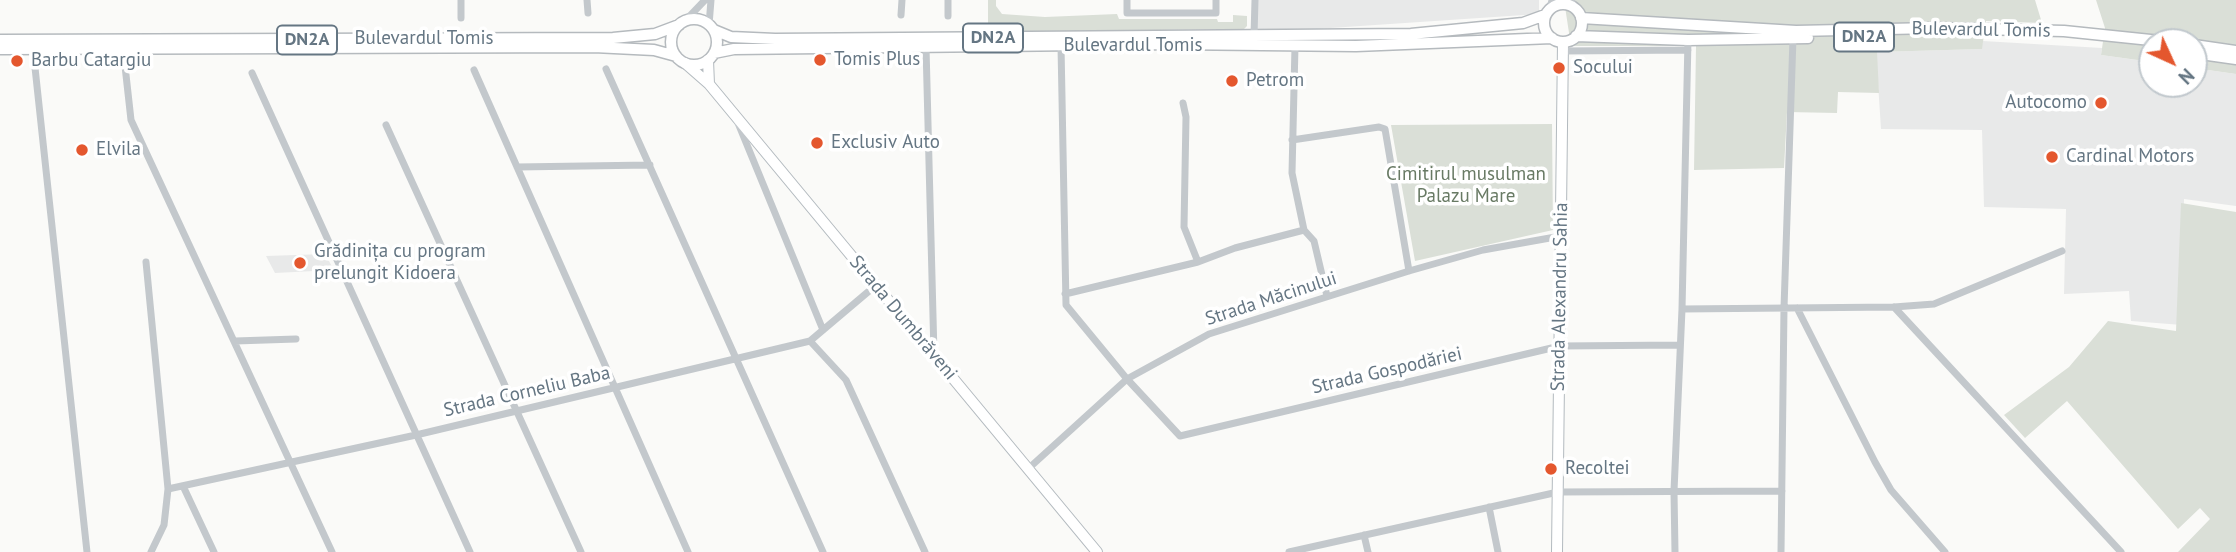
<!DOCTYPE html>
<meta charset="utf-8">
<style>
body{margin:0}
#map{position:relative;width:2236px;height:552px;overflow:hidden;background:#fafaf8;font-family:"PT Sans",sans-serif}
canvas{display:block}
.north{position:absolute;left:2138px;top:28px;width:70px;height:70px;box-sizing:border-box;background:#fff;border:2px solid #c1c8cd;border-radius:50%;rotate:135deg;font-size:19px;font-weight:700;line-height:28px;text-align:center;color:#657683}
.north::after{content:'';display:block;margin:auto;width:24px;height:32px;background:#e4572e;clip-path:polygon(50% 0,100% 100%,50% 72%,0 100%)}
</style>
<div id="map">
<canvas width="2236" height="552"></canvas>
<div class="north">N</div>
</div>
<script>
const ctx = document.querySelector('canvas').getContext('2d');
ctx.lineJoin = 'round';
function fillPath(path, color) { ctx.fillStyle = color; ctx.fill(path, 'evenodd'); }
function stroke(path, color, width, dash) { ctx.strokeStyle = color; ctx.lineWidth = width; ctx.lineCap = dash ? 'butt' : 'round'; ctx.setLineDash(dash || []); ctx.stroke(path); }
function label(font, color, halo, rows, align = 'center') {
  ctx.font = font + ' "PT Sans",sans-serif'; ctx.lineWidth = 7; ctx.setLineDash([]); ctx.textBaseline = 'middle'; ctx.strokeStyle = halo; ctx.fillStyle = color; for (const [text, x, y, turn = 0] of rows) {
    ctx.save(); ctx.translate(x, y); ctx.rotate((+turn || 0) * Math.PI / 180); ctx.textAlign = isNaN(turn) ? turn : align; if (halo) ctx.strokeText(text, 0, 0); ctx.fillText(text, 0, 0); ctx.restore();
  }
}
fillPath(new Path2D(`
 M1257,0h282v14l-283,19z
 M1983,41l119,7 -1,7 51,7v22h42v-16l42,6v132l-52,-7 -2,126 -51,-4 -2,-30 -65,3 2,-85 -82,-2 -2,-77 -101,-1 -5,-77 105,-3z
 M325,254l9,16 -59,3 -9,-17z`), '#e8e9e9');
fillPath(new Path2D(`
 M988,0h8v6l6,8 43,3 72,-3 2,5h98l1,3h15v-7l14,1v10l-3,3 -256,3z
 M1564,0h471l7,23 -56,-2 -4,28 -105,3 2,41 -41,-1 -1,21 -50,-1 -3,56 -90,2 2,-124h-125z
 M2096,0h140v74l-42,-6v-26h-42v20l-51,-7 4,-27z
 M1552,124l1,106 -138,31 -24,-136z
 M2181,203l55,9v340h-58l32,-33 -10,-11 -22,21 -111,-128 -42,37 -21,-23 65,-48 39,-46 68,10z`), '#dadfd7');
const secondary = new Path2D(`
 M708,60l1,24
 M685,63l24,21 388,468
 M1557,552l6,-510`);
const primary = new Path2D(`
 M1544 23a19 19 0 1 1 38 0a19 19 0 1 1-38 0Z
 M1581,18l215,13 138,-3 130,3 106,11
 M671 42a23 23 0 1 1 46 0a23 23 0 1 1-46 0Z
 M714,30l17,7 44,2 636,-5 112,-11 22,-8
 M1576,36l112,4 120,-2
 M0,40l613,-2 42,-4 24,-9
 M2194,45l42,6
 M0,49l594,-2 60,3 22,6
 M714,53l20,-4 435,-5 187,2 196,-8
 M2194,53l42,6`);
stroke(secondary, '#b3babf', 12);
stroke(primary, '#b5babe', 13);
stroke(new Path2D(`
 M587,0l1,13
 M1127,0v13h89v-13
 M1571,0l3,8
 M1550,9l2,-9
 M901,15l1,-15
 M948,16v-16
 M461,18v-18
 M684,22l21,-22
 M709,25l2,-25
 M1254,36l1,-36
 M1061,46l5,259 61,74 53,57 380,-90 120,-1
 M1295,46l-3,127 12,57 10,11 13,55
 M926,47l8,307
 M123,48l8,72 201,432
 M33,49l54,503
 M1563,51l125,-1
 M606,69l217,483
 M474,70l214,482
 M252,73l218,479
 M1183,103l3,14 -2,110 14,35
 M738,123l85,207
 M386,125l195,427
 M1292,140l87,-13 6,2 24,142
 M517,167l133,-2
 M146,262l22,227 -4,36 -13,27
 M1065,294l133,-32 37,-14 69,-18
 M1894,307l227,245
 M1797,308l78,154 16,28 54,62
 M1682,309l212,-2 40,-3 128,-53
 M235,341l61,-2
 M810,341l36,39 79,172
 M1029,468l98,-89 82,-45 200,-63 74,-21 78,-14
 M183,486l31,66
 M168,489l248,-54 394,-94 65,-55
 M1489,507l9,45
 M1364,535l4,17
 M1289,552l269,-60 224,-1
 M1675,552l-1,-61 8,-182 6,-269
 M1781,552l3,-244 9,-270`), '#c3c8cc', 7);
stroke(secondary, '#fff', 10);
stroke(primary, '#fff', 10);
for (const [x, y, r, color] of [
 [820,60,7,"#e4572e"],
 [17,61,7,"#e4572e"],
 [1559,68,7,"#e4572e"],
 [1232,81,7,"#e4572e"],
 [2101,103,7,"#e4572e"],
 [817,143,7,"#e4572e"],
 [82,150,7,"#e4572e"],
 [2052,157,7,"#e4572e"],
 [300,263,7,"#e4572e"],
 [1551,469,7,"#e4572e"]
]) { const dot = new Path2D(); dot.arc(x, y, r, 0, 2 * Math.PI); ctx.fillStyle = color; ctx.fill(dot); stroke(dot, '#fff', 2.5); }
for (const [x, y, w] of [
 [1864,37,60],
 [993,38,60],
 [307,40,60]
]) { const box = new Path2D(); box.roundRect(x - w / 2, y - 14.5, w, 29, 5); ctx.fillStyle = '#fff'; ctx.fill(box); stroke(box, '#657683', 2); }
label('bold 18px', '#657683', null, [
 ["DN2A",1864,37],
 ["DN2A",993,38],
 ["DN2A",307,40]
]);
label('19px', '#657683', '#fff', [
 ["Bulevardul Tomis",1981,30,1],
 ["Bulevardul Tomis",424,39],
 ["Bulevardul Tomis",1133,46],
 ["Strada Alexandru Sahia",1560,297,-89],
 ["Strada Măcinului",1271,299,-18],
 ["Strada Dumbrăveni",903,318,50],
 ["Strada Gospodăriei",1387,371,-13],
 ["Strada Corneliu Baba",527,392,-13]
]);
label('19px', '#657683', '#fff', [
 ["Tomis Plus",834,60],
 ["Barbu Catargiu",31,61],
 ["Socului",1573,68],
 ["Petrom",1246,81],
 ["Autocomo",2087,103,"right"],
 ["Exclusiv Auto",831,143],
 ["Elvila",96,150],
 ["Cardinal Motors",2066,157],
 ["Grădinița cu program",314,252],
 ["prelungit Kidoera",314,274],
 ["Recoltei",1565,469]
], 'left');
label('19px', '#687a64', '#fff', [
 ["Cimitirul musulman",1466,175],
 ["Palazu Mare",1466,197]
]);
</script>
